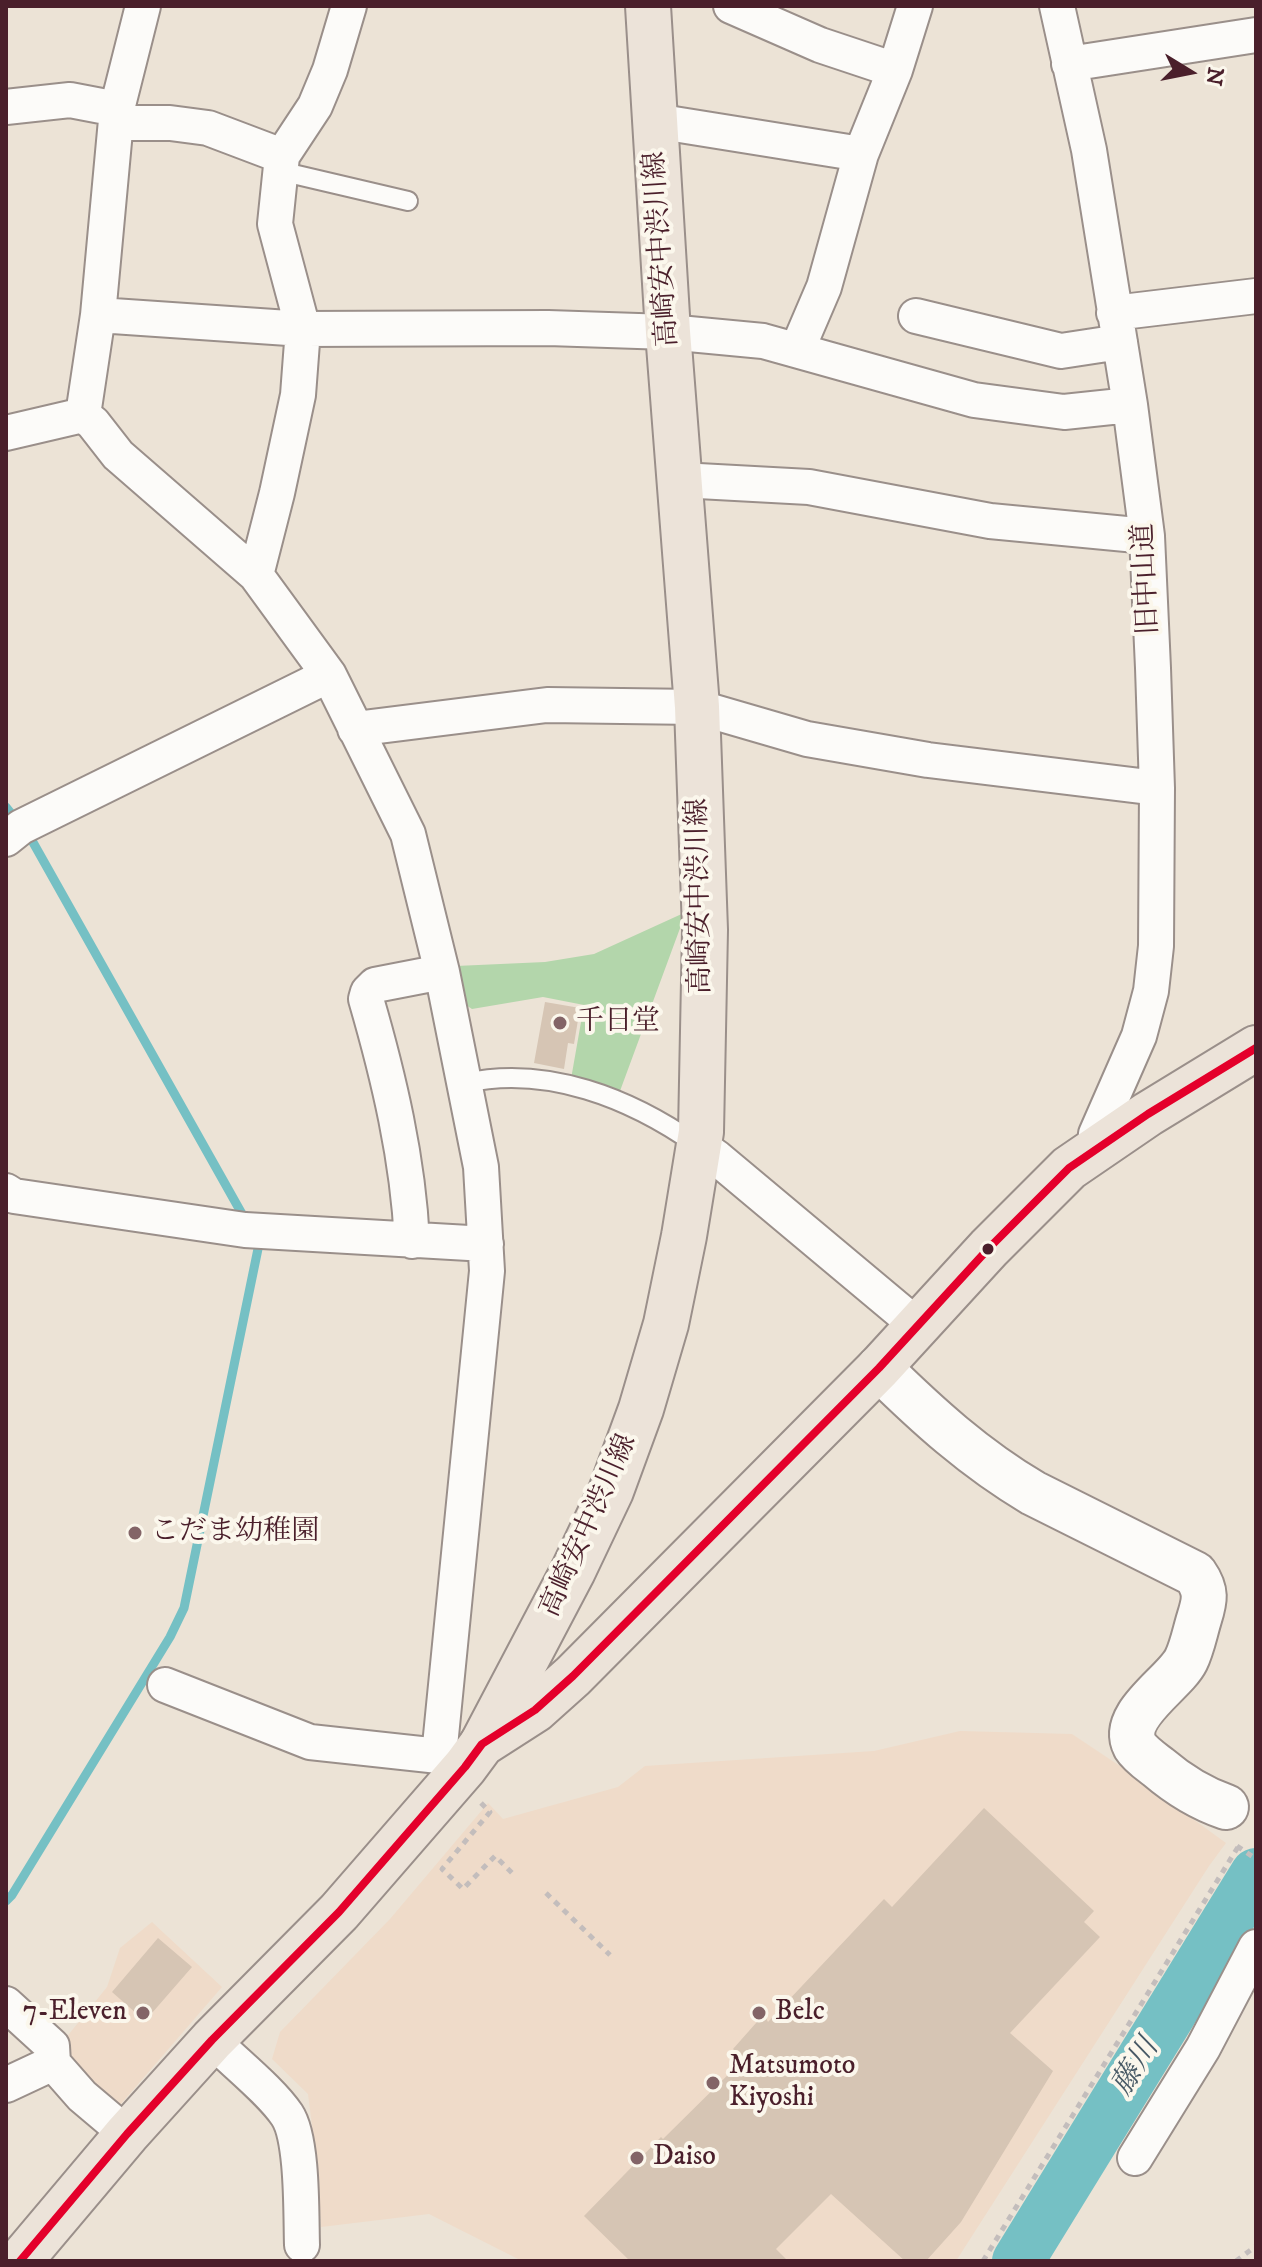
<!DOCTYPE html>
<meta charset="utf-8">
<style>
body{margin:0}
#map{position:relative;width:1262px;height:2267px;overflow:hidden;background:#ece3d6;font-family:"IM FELL DW Pica",serif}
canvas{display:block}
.frame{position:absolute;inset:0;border:8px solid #4a1f2b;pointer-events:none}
.north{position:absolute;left:1150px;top:32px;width:80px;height:80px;-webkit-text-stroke:6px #fbf7ec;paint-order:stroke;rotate:100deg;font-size:22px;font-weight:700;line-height:32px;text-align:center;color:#4a1f2b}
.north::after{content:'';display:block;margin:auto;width:28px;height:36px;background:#4a1f2b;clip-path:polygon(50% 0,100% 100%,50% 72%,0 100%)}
</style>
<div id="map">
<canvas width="1262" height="2267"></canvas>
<div class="frame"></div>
<div class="north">N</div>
</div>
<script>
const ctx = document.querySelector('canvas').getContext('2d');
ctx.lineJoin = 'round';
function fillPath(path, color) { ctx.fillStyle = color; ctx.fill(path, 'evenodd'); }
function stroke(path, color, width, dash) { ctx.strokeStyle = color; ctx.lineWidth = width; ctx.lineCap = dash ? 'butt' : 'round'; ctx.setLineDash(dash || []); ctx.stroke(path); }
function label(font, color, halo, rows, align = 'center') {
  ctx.font = font + ' "IM FELL DW Pica","Noto Serif JP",serif'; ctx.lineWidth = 8; ctx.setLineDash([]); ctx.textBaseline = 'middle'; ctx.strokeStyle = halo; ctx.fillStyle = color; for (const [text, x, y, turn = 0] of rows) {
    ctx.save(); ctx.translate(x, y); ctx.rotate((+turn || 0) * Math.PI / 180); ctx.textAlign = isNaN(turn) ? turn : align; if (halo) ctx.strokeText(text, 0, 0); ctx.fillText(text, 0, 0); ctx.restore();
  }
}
fillPath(new Path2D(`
 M960,1731l112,3 48,32 106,77 -17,23 -253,395h-434l-93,-47 -108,13 -5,-69 -8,-64 -36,-35 8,-27 110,-113 98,-116 15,16 115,-32 27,-21 229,-15z
 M152,1922l70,65 -102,118 -27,-23 -19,-20 -9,-23 42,-52 13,-39z`), '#efdbc9');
fillPath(new Path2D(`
 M686,912l-66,179 -33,-10 -16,-2 13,-74 -41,-8 -71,12 -9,-6 -7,-37 89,-4 49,-8z`), '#b3d6ab');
stroke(new Path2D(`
 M6,807l8,10
 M30,837l216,384
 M6,1901l6,-6 158,-258 14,-29 75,-364 -4,-7`), '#75c0c4', 9);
stroke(new Path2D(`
 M1018,2261l238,-387`), '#75c0c4', 52);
fillPath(new Path2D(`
 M545,1002l35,6 -6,36 -6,-1 -4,26 -30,-6z
 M984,1808l110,103 -10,11 16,15 -90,96 43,38 -92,151 -35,39h-21l-74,-67 -55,55 12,12h-158l-46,-45 77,-79 2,2 81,-80 -11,-10 31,-35 4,8 116,-123 8,8z
 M158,1938l34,29 -47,54 -33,-29z`), '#d6c5b4');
const service = new Path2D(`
 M280,171l128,30
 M465,1083c82,-18 165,15 232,62`);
const minor = new Path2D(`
 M731,6l89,39 75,25
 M1057,6l32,144 41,255 17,131 6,132 4,120 -1,158 -5,45 -12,45 -43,98 -2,16
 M1069,64l187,-29
 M6,107l64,-7 47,9
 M655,121l206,33
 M116,123h54l38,5 74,28
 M1114,313l142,-17
 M98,315l205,14 245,-1 120,4 95,9 211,59 90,12 66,-7
 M916,316l145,35 59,-9
 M797,350l27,-63 37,-133 34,-84 20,-64
 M83,415l15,-100 19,-206 26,-103
 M6,433l77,-18 10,8 25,32 138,120 73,100 79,159 34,138 39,195 6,104 -48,485 20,19
 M680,480l129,7 181,34 157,15
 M256,575l21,-82 21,-98 5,-66 -28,-105 7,-68 33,-50 15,-36 19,-64
 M355,729l192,-24 150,2 110,32 121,21 229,28
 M6,839l15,-12 308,-152
 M700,1146l17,12 202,169
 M6,1191l8,5 231,34 241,14
 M412,1241c-4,-82 -23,-163 -46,-242l2,-7 7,-7 67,-13
 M165,1685l145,57 129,14
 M6,2004l46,42 1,17 29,33 45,38
 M212,2040c22,22 59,51 75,75 16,24 14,99 15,130
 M6,2085l47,-22
 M1135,2158l68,-110 53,-101`);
const tertiary = new Path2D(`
 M879,1368c49,48 95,90 154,125l162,81c12,17 10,26 4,45 -4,13 -7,29 -13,41 -12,24 -67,55 -51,86 5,8 15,15 23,21 21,18 42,31 68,40`);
const primary = new Path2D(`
 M482,1744l91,-173 38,-80 30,-82 25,-85 18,-88 17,-104 4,-202 -8,-223 -29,-375 -20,-326`);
const trunk = new Path2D(`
 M20,2261l107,-127 85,-94 127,-128 126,-145 17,-23 53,-34 38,-34 306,-308 110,-120 80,-80 79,-54 108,-66`);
stroke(service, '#9a8f8a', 22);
stroke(minor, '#9a8f8a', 38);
stroke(tertiary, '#9a8f8a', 48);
stroke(primary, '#9a8f8a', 48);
stroke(trunk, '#9a8f8a', 48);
stroke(new Path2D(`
 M1255,1283h1
 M481,1803l9,9 -48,57 21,20 32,-33 19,19
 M1237,1846l19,13
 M546,1893l64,62
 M983,2261l255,-414
 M1236,2261l20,-15`), '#c3bdbc', 5, [6, 6]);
stroke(service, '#fcfbf9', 18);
stroke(minor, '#fcfbf9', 34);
stroke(tertiary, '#fcfbf9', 44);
stroke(primary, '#ece3d9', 44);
stroke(trunk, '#ece3d9', 44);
stroke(new Path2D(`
 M20,2261l107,-127 85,-94 127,-128 126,-145 17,-23 53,-34 38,-34 306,-308 110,-120 80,-80 79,-54 108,-66`), '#e4002b', 8);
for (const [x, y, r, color] of [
 [560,1023,8,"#836467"],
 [988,1249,7,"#4a1f2b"],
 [135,1533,8,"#836467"],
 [143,2013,8,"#836467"],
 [759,2013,8,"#836467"],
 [713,2083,8,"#836467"],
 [637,2158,8,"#836467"]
]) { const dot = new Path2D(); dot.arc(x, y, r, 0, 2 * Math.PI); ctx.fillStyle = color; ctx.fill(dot); stroke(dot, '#fbf7ec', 3); }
label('28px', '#4a1f2b', '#fbf7ec', [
 ["高崎安中渋川線",663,249,-94],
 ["旧中山道",1148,579,-93],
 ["高崎安中渋川線",701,896,-91],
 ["高崎安中渋川線",590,1526,-66]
]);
label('28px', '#4a1f2b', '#fbf7ec', [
 ["千日堂",576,1023],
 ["こだま幼稚園",151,1533],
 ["7-Eleven",127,2013,"right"],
 ["Belc",775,2013],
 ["Matsumoto",729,2067],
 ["Kiyoshi",729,2099],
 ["Daiso",653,2158]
], 'left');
label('italic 30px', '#475965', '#fbf7ec', [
 ["藤川",1137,2068,-58]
]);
</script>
